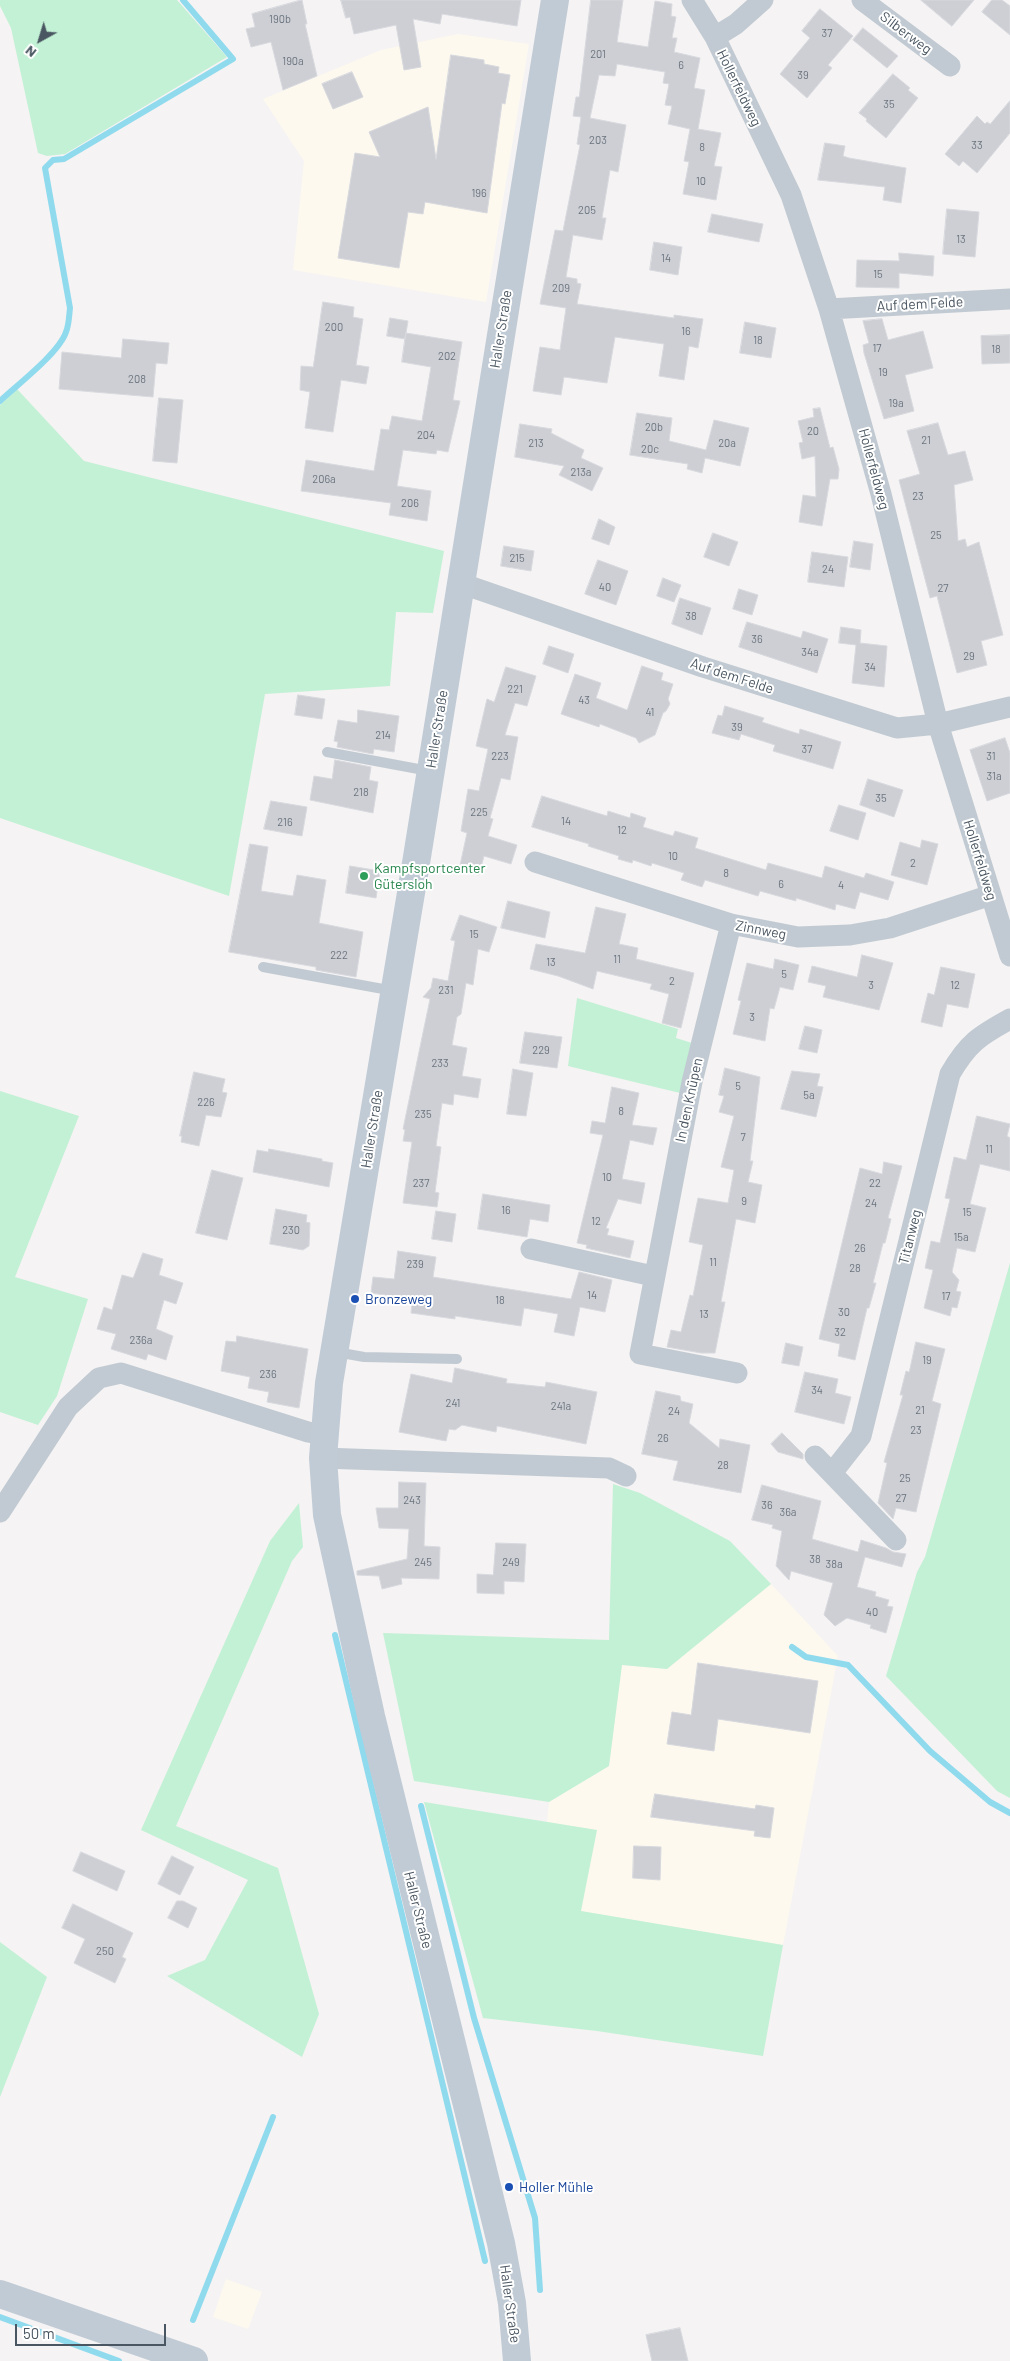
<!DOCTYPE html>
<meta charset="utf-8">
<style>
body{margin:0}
#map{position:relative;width:1010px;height:2361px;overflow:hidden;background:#f5f3f3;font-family:Barlow,sans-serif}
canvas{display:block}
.north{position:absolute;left:15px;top:15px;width:50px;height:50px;-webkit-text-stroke:4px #fff;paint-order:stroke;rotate:219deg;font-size:14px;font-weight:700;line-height:20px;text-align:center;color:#4a5661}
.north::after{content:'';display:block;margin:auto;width:18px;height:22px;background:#4a5661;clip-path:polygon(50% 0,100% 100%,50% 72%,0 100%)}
.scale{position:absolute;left:15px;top:2324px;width:151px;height:22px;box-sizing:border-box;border:2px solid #4a5661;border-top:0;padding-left:6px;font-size:15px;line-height:18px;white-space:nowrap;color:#4a5661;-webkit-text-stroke:4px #fff;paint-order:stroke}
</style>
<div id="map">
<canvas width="1010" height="2361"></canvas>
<div class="north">N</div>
<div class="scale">50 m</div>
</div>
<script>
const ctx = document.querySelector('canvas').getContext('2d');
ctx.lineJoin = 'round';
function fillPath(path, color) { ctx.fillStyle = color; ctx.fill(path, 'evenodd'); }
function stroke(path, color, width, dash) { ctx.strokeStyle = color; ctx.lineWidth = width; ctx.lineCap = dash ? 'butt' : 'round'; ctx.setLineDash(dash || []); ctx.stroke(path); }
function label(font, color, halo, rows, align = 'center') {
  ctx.font = font + ' Barlow,sans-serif'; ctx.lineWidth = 4; ctx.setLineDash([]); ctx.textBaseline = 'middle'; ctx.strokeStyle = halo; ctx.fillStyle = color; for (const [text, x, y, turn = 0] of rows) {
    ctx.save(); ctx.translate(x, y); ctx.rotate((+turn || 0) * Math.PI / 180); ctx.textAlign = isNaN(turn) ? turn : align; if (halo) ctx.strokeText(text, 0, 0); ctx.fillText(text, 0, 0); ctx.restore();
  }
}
fillPath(new Path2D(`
 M458,34l71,10 -43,258 -193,-32 11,-109 -41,-62 118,-49z
 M771,1584l67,72 -55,289 -203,-34 16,-81 -49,-8 2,-20 60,-36 13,-101 45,4z
 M226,2279l36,13 -14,37 -35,-12z`), '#fdf9ef');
fillPath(new Path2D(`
 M0,0h177l50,57 -162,97 -18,2 -9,-3 -27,-125 -11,-22z
 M17,389l67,72 360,90 -11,62 -37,-1 -6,74 -125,8 -36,202 -229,-78v-413z
 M577,998l101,31 -2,9 16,5 -12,50 -112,-27z
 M0,1091l79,25 -64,161 73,22 -31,97 -19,29 -38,-13z
 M1010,1263v535l-13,-7 -111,-115 31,-104 8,-15z
 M613,1484l27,9 90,48 41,43 -104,85 -45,-4 -13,101 -60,36 -135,-21 -31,-148 226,7z
 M299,1503l4,44 -11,14 -116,265 102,42 41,146 -17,43 -135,-81 38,-16 43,-80 -107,-50 129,-289z
 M424,1802l173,28 -16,81 202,34 -20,111 -166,-25 -114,-13z
 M0,1942l47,35 -47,120z`), '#c3f1d5');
stroke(new Path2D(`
 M0,401c17,-16 59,-48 66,-69 3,-7 3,-16 4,-24l-25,-140 8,-8 11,-1 169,-100 -50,-59
 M335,1635l150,626
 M792,1647l14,10 42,8 82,86 60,51 20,11
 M421,1806l53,212 61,200 5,72
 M0,2317l119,44
 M193,2320l80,-203`), '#90daee', 6);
const building = new Path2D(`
 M302,0l5,24h-2l12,52 -34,14 -12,-48 -20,5 -5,-18 9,-2 -3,-13z
 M341,0h180l-4,26 -75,-12 -2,10 -27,-5 8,48 -17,3 -8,-45 -42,9 -4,-17 -4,1z
 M591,0h32l-6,42 31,5 7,-46 17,3 -1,12 5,1 -4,21h5l-3,14 26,6 -6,30 11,2 -7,39 23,4 -7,33 8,1 -6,33 -33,-6 6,-32 -5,-1 6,-32 -22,-5 4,-18 -7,-1 4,-21 -6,-1 2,-11 -48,-8 -2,12 -16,-1 -9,43 36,7 -8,47 -8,-2 -8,48h4l-4,22 -29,-5 -7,42 11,2v4l4,1 -4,20 97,14v-3l29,4 -5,29 -9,-2 -5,34 -25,-4 5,-32 -49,-7 -8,46 -43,-6 -3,18 -28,-4 7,-44 20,3 6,-42 -26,-4 15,-74 8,1 17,-86 -3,-1 4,-27 -8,-1 3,-19h3z
 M921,0h53l-22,26z
 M992,0h10l8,6v29l-28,-23z
 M820,9l33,27 -25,29 4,3 -25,30 -27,-24 30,-36 -8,-7z
 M863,28l35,28 -11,12 -34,-28z
 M451,55l33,5v4l15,3 -1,6 12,2 -5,29 -3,-1 -15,110 -62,-11 -2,12 -15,-2 -9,56 -61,-10 17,-105 25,4 -11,-25 59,-25 8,52z
 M352,72l11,25 -30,12 -11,-25z
 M893,74l17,14 -2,2 10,8 -32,40 -20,-17 1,-2 -8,-6z
 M1010,101v32l-33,40 -14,-12 -4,5 -14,-12 32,-38 8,8 2,-2 3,2z
 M825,143l20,3 -2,10 6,2 57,10 -5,35 -18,-3 2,-13 -67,-7z
 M947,209l32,3 -4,45 -32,-3z
 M712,214l51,10 -4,18 -51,-10z
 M654,242l28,5 -4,28 -28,-5z
 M899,253l35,3 -1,20 -34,-3v15l-43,-1 1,-27 42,1z
 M323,302l31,5 -1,10 10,2 -7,46 13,2 -3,17 -25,-4 -8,52 -28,-4 5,-36 -10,-2 1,-24 12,1z
 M390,318l18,3 -3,18 -18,-3z
 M882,319l6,21 35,-9 10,37 -28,7 9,36 -30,8 -20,-66 -1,-8 6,-2 -6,-22z
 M745,322l31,6 -5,30 -31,-5z
 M406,333l56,9 -9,58 7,1 -12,51 -11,-2 -1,4 -33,-4 -6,36 34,5 -4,30 -38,-6 2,-12 -90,-12 5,-31 68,11 7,-42 8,1 3,-14 30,5 9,-54 -29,-5z
 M1010,335v28l-28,1 -1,-28z
 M123,339l46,4 -2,21 -11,-1 -3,34 -94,-8 3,-37 59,6z
 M159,398l24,2 -6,63 -24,-2z
 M820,408l10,40 3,-1 6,22 -1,10h-8l-8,47 -23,-4 4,-27 13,2 -1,-41 -13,3 -3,-16 4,-1 -5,-21 16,-4 -1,-8z
 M637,413l35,5 -3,23 37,9 8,-30 35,8 -9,38 -35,-8 -3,15 -15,-4 1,-5 -58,-9z
 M938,423l10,32 17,-4 8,29 -19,5 4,56 7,-2 2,8 12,-5 24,93 -22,6 6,24 -30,8 -20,-77 -7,2 -31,-118 21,-6 -13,-43z
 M520,424l32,5 -1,4 33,17 -3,8 22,10 -11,23 -33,-16 5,-9 -49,-9z
 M599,519l16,8 -6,18 -17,-6z
 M713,533l25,9 -9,24 -25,-9z
 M854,541l19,3 -3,26 -20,-3z
 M504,546l30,5 -3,20 -30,-5z
 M812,552l36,5 -4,30 -36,-5z
 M598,560l30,11 -12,34 -31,-11z
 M663,578l18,7 -7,17 -17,-6z
 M739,589l19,6 -6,20 -19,-6z
 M680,598l31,10 -9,27 -30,-11z
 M747,622l54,16 2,-7 25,8 -11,34 -78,-26z
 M841,627l20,3 -1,13 27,3 -3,41 -32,-4 4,-38 -17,-2z
 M549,646l25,8 -6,19 -25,-9z
 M642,666l21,7 -2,7 12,4 -5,15 2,5 -4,7 -3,2 -8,22 -16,8 -3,-5 -36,-14 -1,3 -38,-13 14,-40 26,9 -5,15 31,12z
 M506,667l30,9 -9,30 -12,-3 -10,32 13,2 -8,43 -9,-2 -11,40 3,1 -5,17 29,9 -6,19 -27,-8 -5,19 -20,-5 8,-37 -6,-2 7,-42 11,2 9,-42 -12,-3 11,-47 7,3z
 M298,695l27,4 -3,20 -27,-4z
 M725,706l39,12 -2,4 37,12 1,-5 41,13 -8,27 -60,-18 2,-6 -34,-11 -2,6 -27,-7 6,-18 4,1z
 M358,710l41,6 -5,36 -20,-3 -1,5 -36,-7 1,-5 -4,-1 4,-21 19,3z
 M1005,738l5,15v40l-23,8 -17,-51z
 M335,760l36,7 -2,13 9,2 -5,31 -63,-13 4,-24 18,3z
 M868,779l35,11 -9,27 -34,-12z
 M542,796l65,20 1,-5 22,7 1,-5 15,5 -3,9 30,9 2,-5 23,7 -3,10 71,22 2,-7 54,15 3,-12 39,12 2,-5 28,9 -6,18 -28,-8 -5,17 -19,-5 -1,6 -39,-12v3l-36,-10 -2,5 -53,-16 -3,7 -21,-7 3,-7 -32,-10 -1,3 -18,-6 -1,3 -14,-4 1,-3 -31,-10 1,-2 -57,-17z
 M271,801l36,6 -5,29 -38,-7z
 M839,805l27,8 -8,27 -28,-9z
 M922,840l16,4 -11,41 -36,-10 9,-33 20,6z
 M250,844l18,3 -7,44 32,5 4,-21 29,5 -7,43 44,9 -7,45 -40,-7v-3l-87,-15z
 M350,866l30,5 -4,27 -30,-5z
 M508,901l42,11 -5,26 -44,-10z
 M596,907l30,7 -7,30 19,4 -2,11 58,14 -13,55 -19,-5 7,-29 -19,-5 2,-5 -55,-13 -4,18 -35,-13 -28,-7 6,-25 49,9z
 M460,915l37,12 -8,25 -11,-3 -5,36 -7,-2 -5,31 -4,3 -5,28 15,3 -5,28 19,3 -3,19 -24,-4 -1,11 -11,-2 -6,43 5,1 -6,45 4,1 -2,14 -34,-4 9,-61 -9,-1 2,-11 -2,-1 27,-130 -7,-2 8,-9 2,-10 15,3 7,-40 -4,-1z
 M862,955l31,8 -14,47 -56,-13 3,-11 -18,-4 4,-16 45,11z
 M775,959l24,6 -6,25 -13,-3 -6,22 -4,-1 -5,33 -32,-7 8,-33 -3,-1 9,-37 26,6z
 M941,967l34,7 -7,34 -21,-4 -5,23 -21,-5 7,-29 6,2z
 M805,1026l17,4 -5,23 -18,-4z
 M525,1032l37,5 -5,31 -37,-5z
 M725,1068l35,9 -10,84h3l-5,21 14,3 -7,38 -19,-4 -15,83h4l-10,51h-14l-34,-6 4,-17 10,2 9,-37 3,1 10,-51 -14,-3 9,-44 30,5 6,-33 -13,-3 13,-51 -15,-4 5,-16 -5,-1z
 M513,1069l20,4 -7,43 -19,-2z
 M792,1071l28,3 -3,12 6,1 -7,30 -35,-8z
 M194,1072l31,7 -3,13 5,1 -6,24 -15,-2 -7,31 -18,-4 1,-6h-2z
 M612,1087l27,6 -7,32 25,3 -4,17 -23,-5 -8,39 23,4 -4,21 -23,-5 -12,29 3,1 -2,6 27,6 -4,17 -44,-10 1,-3 -10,-2 26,-108 -13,-2 2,-12 13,2z
 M977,1116l33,8 -3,12 3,2v33l-30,-7 -10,40 16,4 -11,44 -18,-4 -5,24 7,8 -3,11 5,1 -4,16 -5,-1 -2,9 -26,-8 9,-38 -8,-2 6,-27 9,2 10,-44 -5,-1 9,-41 12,3z
 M269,1149l53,10v2l11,2 -4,24 -76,-15 4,-22 11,2z
 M884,1162l18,4 -14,52 3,1 -6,24h-2l-10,40h3l-7,25h-2l-12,52 -17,-4 2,-12 -21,-5 41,-171 22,6z
 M212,1170l31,8 -16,62 -31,-7z
 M483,1194l67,11 -2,17 -18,-3 -3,18 -49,-8z
 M276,1209l31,6 -1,7 4,1 -1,23 -6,4 -33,-6z
 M436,1211l20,3 -4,28 -20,-3z
 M398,1251l38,6 -3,20 138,22 8,-27 33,8 -7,32 -25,-5 -6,29 -20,-4 4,-18 -34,-6 -3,18 -66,-10v3l-44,-6 1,-10 -21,-3 1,-4 -21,-3 2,-16 21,2z
 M143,1253l20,6 -4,16 24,8 -7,21 -12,-4 -8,29 17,7 -7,24 -18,-6 -2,6 -35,-11 5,-15 -19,-5 7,-22 8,3 10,-35 11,3z
 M237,1336l71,13 -9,59 -32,-6 2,-10 -21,-4 2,-11 -29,-6 5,-30 10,1z
 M916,1342l29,7 -13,52 9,3 -25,108 -20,-4 -3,11 -15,-16 9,-40 -3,-1 19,-67h-3l6,-24 3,1z
 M786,1343l17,4 -4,19 -17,-3z
 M455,1368l52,11 -1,4 39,4 1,-5 51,10 -11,52 -89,-18 -1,6 -34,-7 -7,5 -6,-1 -3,12 -47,-9 12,-58 41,9z
 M805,1372l33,7 -3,14 16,4 -7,27 -49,-12z
 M656,1391l24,5 1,5 12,3 -4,19 30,25 1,-9 30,6 -9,48 -68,-13 5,-19 -36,-7z
 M782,1433l21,21v5l-25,-7 -7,-8z
 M399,1482l27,1 -2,63 16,1 -1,32 -38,-1 1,6 -20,5 -3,-13 -22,-1v-4l50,-12 2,-30 -30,-1 -3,-20h22z
 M762,1485l59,16 -9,38 46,13 3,-12 25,8 7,4 13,2 -4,13 -37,-10 -8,30 19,5 -1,4 14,4 -2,6 6,1 -7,26 -16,-5 1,-3 -24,-7 -12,8 -11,-11 9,-32 -42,-12 -2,9 -13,-14 6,-35 -10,-3 1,-3 -21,-5z
 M496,1543l30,1 -2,38 -20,-1v13l-27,-1v-19l16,1z
 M698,1663l120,18 -8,52 -92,-14 -4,32 -47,-7 5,-32 19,3z
 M655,1794l100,15 1,-4 18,3 -4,30 -16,-2 1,-5 -104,-14z
 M634,1846l27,1 -1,33 -27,-2z
 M81,1852l44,19 -8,20 -44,-20z
 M172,1856l22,11 -14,28 -22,-11z
 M177,1901h6l14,7 -9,20 -20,-10z
 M73,1904l60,29 -11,24 4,2 -11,24 -41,-20 11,-24 -23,-11z
 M680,2328l8,33h-36l-6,-26z`);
fillPath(building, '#cdcfd5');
stroke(building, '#d7d9de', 1);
stroke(new Path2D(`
 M327,752l102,19
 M263,967l131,24
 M336,1352l28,5 93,2`), '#c1cad2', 10);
stroke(new Path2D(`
 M692,0l23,37 76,158 38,114 52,185 57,230 72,232
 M862,0l88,66
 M715,37l21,-13 27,-24
 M829,309l181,-10
 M460,583l243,84 194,61 41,-4 72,-17
 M535,862l196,62 67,13 52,-2 40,-7 101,-33
 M731,924l-39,158 -52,272 97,19
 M531,1249l122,27
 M815,1456l81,84
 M323,1458l286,10 17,8
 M832,1473l29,-37 89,-362c18,-31 29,-38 60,-55
 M0,1512l68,-105 31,-29 22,-5 187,59 16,3`), '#c1cad2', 21);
stroke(new Path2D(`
 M0,2294l194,67
 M517,2361l-5,-58 -11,-60 -130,-527 -44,-201 -4,-57 6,-75 87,-520 139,-863`), '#c1cbd6', 28);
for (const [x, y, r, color] of [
 [364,876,5,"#2e9e5b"],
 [355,1299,5,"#1a4fb4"],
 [509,2187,5,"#1a4fb4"]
]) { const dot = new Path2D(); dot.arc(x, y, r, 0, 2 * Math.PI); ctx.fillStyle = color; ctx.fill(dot); stroke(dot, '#fff', 2); }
label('11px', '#6b747e', null, [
 ["190b",280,19],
 ["37",827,33],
 ["201",598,54],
 ["190a",293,61],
 ["6",681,65],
 ["39",803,75],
 ["35",889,104],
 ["203",598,140],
 ["33",977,145],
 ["8",702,147],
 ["10",701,181],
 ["196",479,193],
 ["205",587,210],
 ["13",961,239],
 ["14",666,258],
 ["15",878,274],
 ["209",561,288],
 ["200",334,327],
 ["16",686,331],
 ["18",758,340],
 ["17",877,348],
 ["18",996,349],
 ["202",447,356],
 ["19",883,372],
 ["208",137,379],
 ["19a",896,403],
 ["20b",654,427],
 ["20",813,431],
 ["204",426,435],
 ["21",926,440],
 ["213",536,443],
 ["20a",727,443],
 ["20c",650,449],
 ["213a",581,472],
 ["206a",324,479],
 ["23",918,496],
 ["206",410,503],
 ["25",936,535],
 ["215",517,558],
 ["24",828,569],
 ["40",605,587],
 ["27",943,588],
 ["38",691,616],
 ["36",757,639],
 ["34a",810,652],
 ["29",969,656],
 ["34",870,667],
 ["221",515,689],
 ["43",584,700],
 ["41",650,712],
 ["39",737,727],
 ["214",383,735],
 ["37",807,749],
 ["223",500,756],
 ["31",991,756],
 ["31a",994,776],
 ["218",361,792],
 ["35",881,798],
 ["225",479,812],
 ["14",566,821],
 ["216",285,822],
 ["12",622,830],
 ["10",673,856],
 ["2",913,863],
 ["8",726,873],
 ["6",781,884],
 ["4",841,885],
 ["15",474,934],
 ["222",339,955],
 ["11",617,959],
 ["13",551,962],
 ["5",784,974],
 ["2",672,981],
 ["3",871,985],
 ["12",955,985],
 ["231",446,990],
 ["3",752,1017],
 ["229",541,1050],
 ["233",440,1063],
 ["5",738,1086],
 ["5a",809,1095],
 ["226",206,1102],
 ["8",621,1111],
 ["235",423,1114],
 ["7",743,1137],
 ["11",989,1149],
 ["10",607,1177],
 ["237",421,1183],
 ["22",875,1183],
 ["9",744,1201],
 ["24",871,1203],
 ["16",506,1210],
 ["15",967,1212],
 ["12",596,1221],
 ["230",291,1230],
 ["15a",961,1237],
 ["26",860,1248],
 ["11",713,1262],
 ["239",415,1264],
 ["28",855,1268],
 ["14",592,1295],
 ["17",946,1296],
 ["18",500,1300],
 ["30",844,1312],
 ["13",704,1314],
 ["32",840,1332],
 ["236a",141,1340],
 ["19",927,1360],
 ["236",268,1374],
 ["34",817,1390],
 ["241",453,1403],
 ["241a",561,1406],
 ["21",920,1410],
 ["24",674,1411],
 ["23",916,1430],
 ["26",663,1438],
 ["28",723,1465],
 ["25",905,1478],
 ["27",901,1498],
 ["243",412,1500],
 ["36",767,1505],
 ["36a",788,1512],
 ["38",815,1559],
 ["245",423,1562],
 ["249",511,1562],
 ["38a",834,1564],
 ["40",872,1612],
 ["250",105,1951]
]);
label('14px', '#4a5661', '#fff', [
 ["Silberweg",906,33,37],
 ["Hollerfeldweg",739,88,64],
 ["Auf dem Felde",920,304,-3],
 ["Haller Straße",501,329,-81],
 ["Hollerfeldweg",874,469,75],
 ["Auf dem Felde",732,676,18],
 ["Haller Straße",437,729,-81],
 ["Hollerfeldweg",980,860,73],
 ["Zinnweg",761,930,11],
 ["In den Knüpen",689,1100,-78],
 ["Haller Straße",372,1129,-81],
 ["Titanweg",910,1237,-76],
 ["Haller Straße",418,1910,76],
 ["Haller Straße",510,2304,82]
]);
label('14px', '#27864d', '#fff', [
 ["Kampfsportcenter",374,868],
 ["Gütersloh",374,884]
], 'left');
label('14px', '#164399', '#fff', [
 ["Bronzeweg",365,1299],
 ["Holler Mühle",519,2187]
], 'left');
</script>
